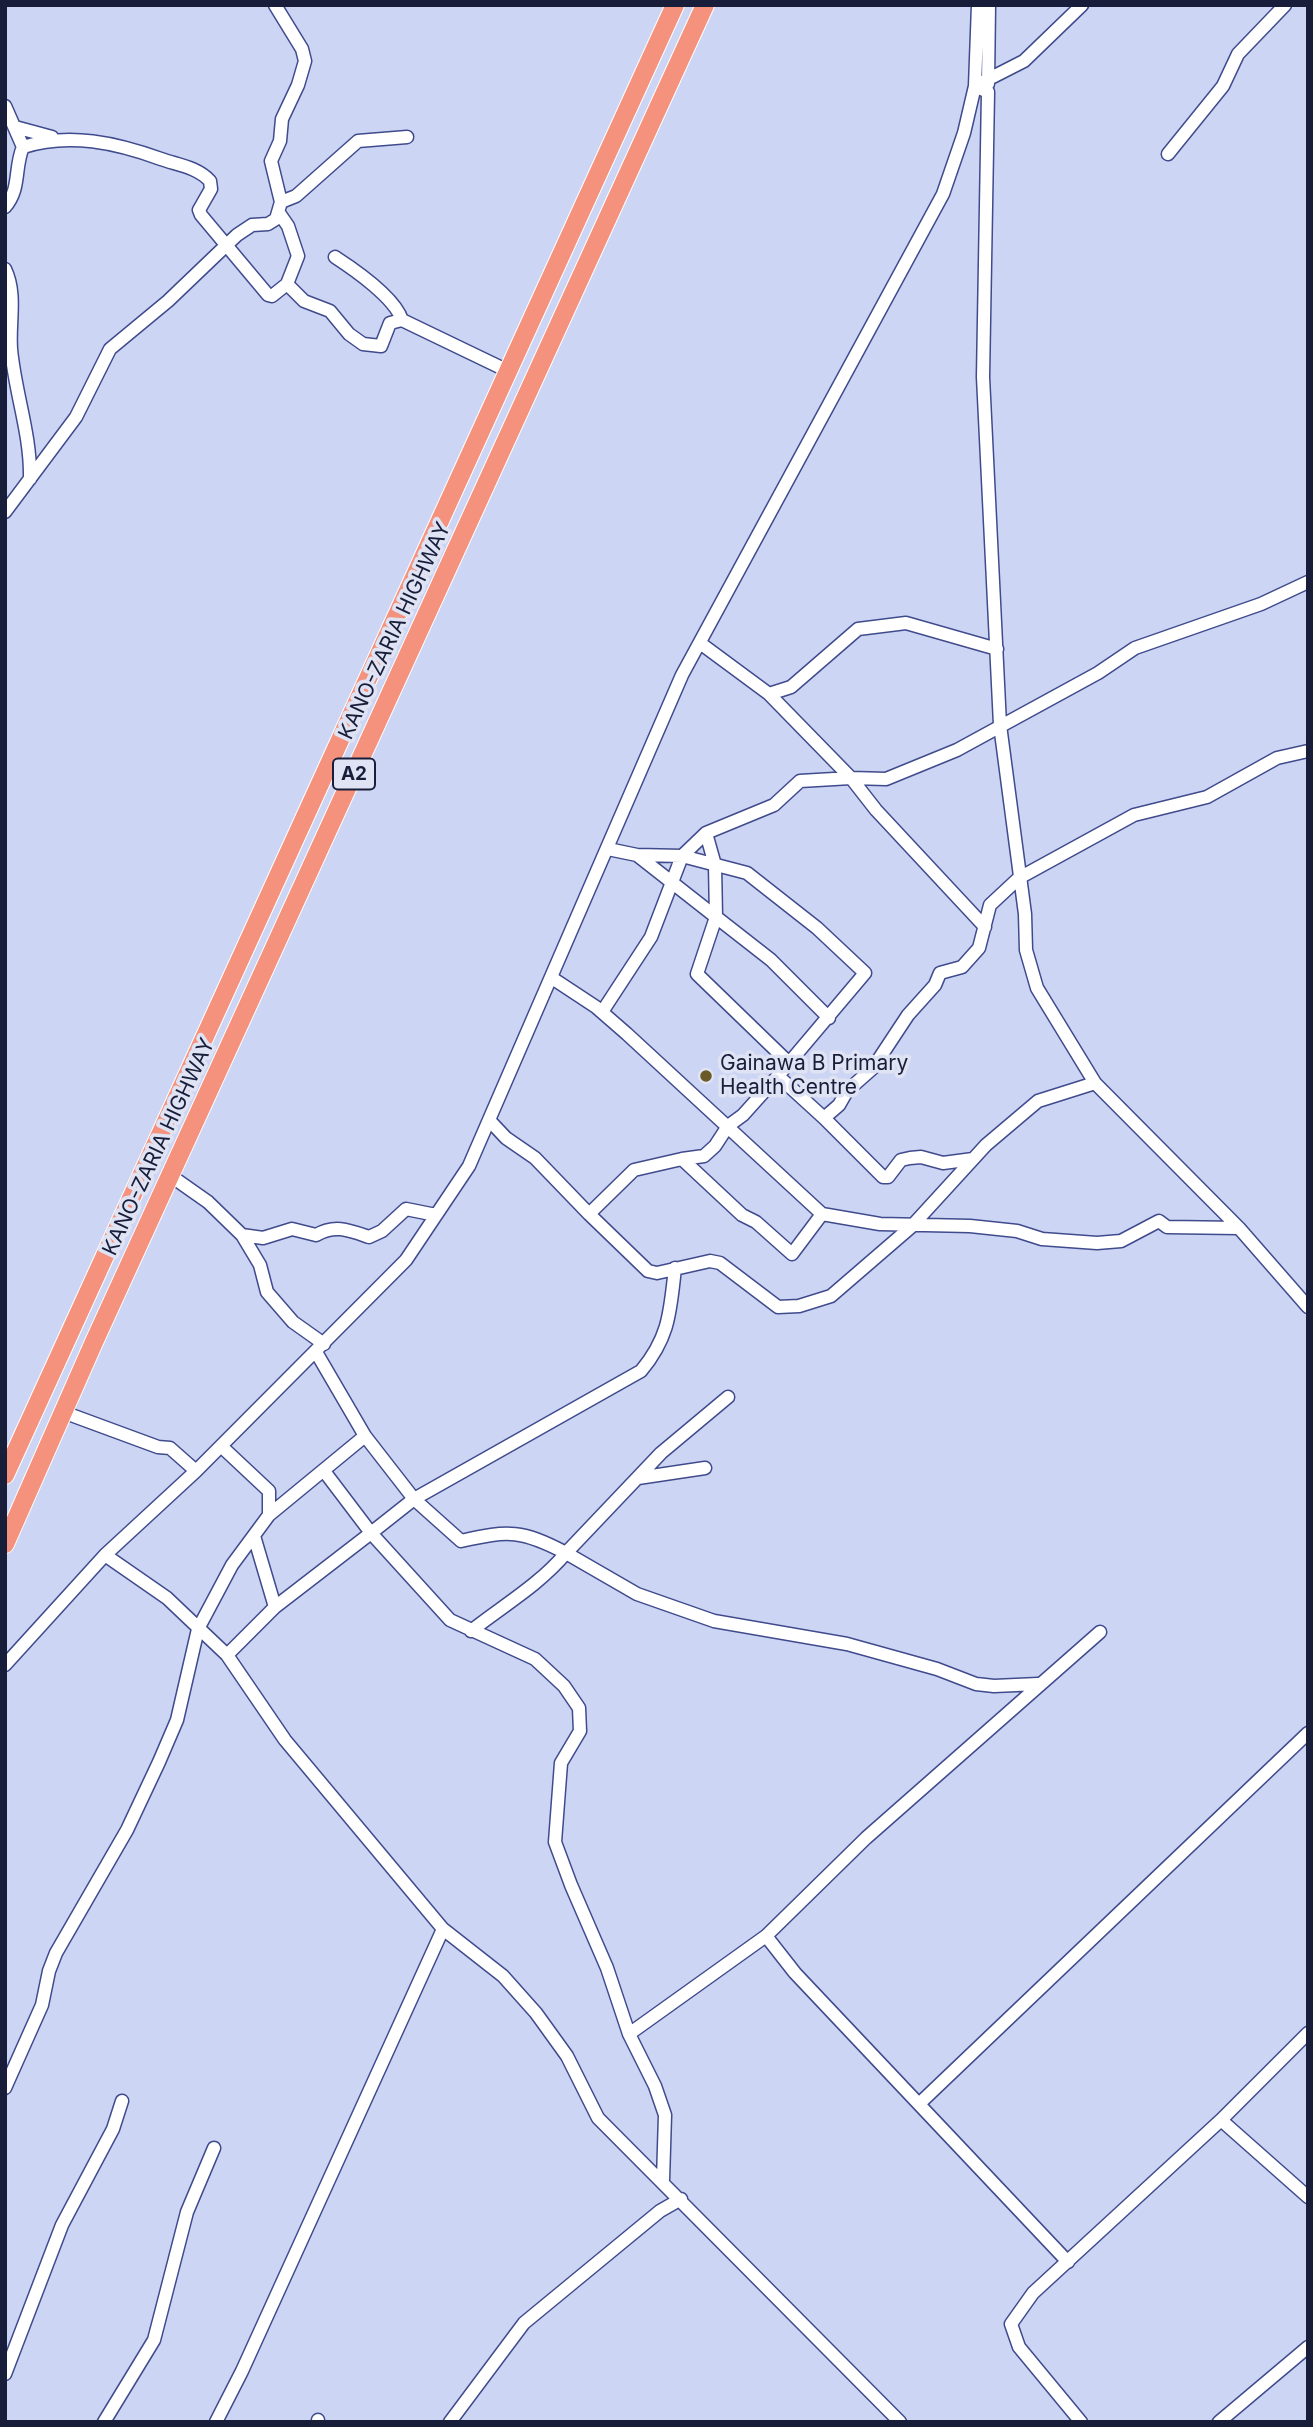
<!DOCTYPE html>
<style>
body{margin:0}
#map{position:relative;width:1313px;height:2427px;overflow:hidden;background:#cdd5f4;font-family:Inter,sans-serif}
canvas{display:block}
.frame{position:absolute;inset:0;border:7px solid #181e3a;pointer-events:none}
</style>
<div id="map">
<canvas width="1313" height="2427"></canvas>
<div class="frame"></div>
</div>
<script>
const ctx = document.querySelector('canvas').getContext('2d');
ctx.lineJoin = 'round';
function stroke(path, color, width, dash) { ctx.strokeStyle = color; ctx.lineWidth = width; ctx.lineCap = dash ? 'butt' : 'round'; ctx.setLineDash(dash || []); ctx.stroke(path); }
function label(font, color, halo, rows, align = 'center') {
  ctx.font = font + ' Inter,sans-serif'; ctx.lineWidth = 7; ctx.setLineDash([]); ctx.textBaseline = 'middle'; ctx.strokeStyle = halo; ctx.fillStyle = color; for (const [text, x, y, turn = 0] of rows) {
    ctx.save(); ctx.translate(x, y); ctx.rotate((+turn || 0) * Math.PI / 180); ctx.textAlign = isNaN(turn) ? turn : align; if (halo) ctx.strokeText(text, 0, 0); ctx.fillText(text, 0, 0); ctx.restore();
  }
}
const minor = new Path2D(`
 M1082,5l-58,56 -49,25 13,6 -5,285 17,348 25,189 1,36 11,38 58,95 144,145 69,79
 M988,84l1,-79
 M5,106l18,41c-9,20 -2,42 -18,60
 M15,127l37,10
 M23,147c46,-15 94,-4 138,12 17,6 36,8 49,22l1,8 -12,21 2,5 67,80 4,1 15,-12 17,17 26,10 19,23 14,10 18,2 9,-23 12,-3 106,51
 M1168,154l55,-68 15,-32 47,-49
 M281,202l15,-6 62,-55 49,-4
 M279,213l9,13 10,30 -11,28
 M335,257c20,13 60,41 67,63
 M5,269c12,25 4,53 6,80 4,44 20,85 19,130
 M5,512l71,-95 34,-68 58,-48 69,-66 15,-10 16,-1 8,-5 5,-17 -10,-41 9,-20 2,-22 16,-34 7,-24 -3,-12 -27,-44
 M700,643l69,51 82,84 35,1 71,-29 141,-77 37,-25 126,-44 47,-22
 M769,694l22,-7 67,-58 48,-6 91,26
 M706,833l9,32 1,52 55,43 58,58
 M608,849l29,6 45,1 65,17 70,55 48,45 -87,103
 M637,855l79,62 -19,57 92,89
 M552,978l44,29 31,27 195,180
 M602,1012l49,-75 31,-81 24,-23 68,-28 26,-24 51,-3 25,32 109,117
 M824,1118l59,59h5l13,-17 9,-2 11,-1 22,6 30,-4
 M489,1120l17,18 29,20 54,56 45,-44 48,-11 60,56 14,7 36,32 30,-40 58,10 90,2 47,5 25,8 55,4 24,-2 38,-20 8,6 72,1
 M682,1159l22,-3 11,-10 13,-20 15,-11 35,-39 46,42 15,-13 8,-14 26,-23 35,-53 27,-30 5,-12 22,-6 17,-19 11,-43 29,-27 115,-63 73,-18 70,-39 31,-7
 M171,1176l37,26 34,33 18,30 7,27 26,30 31,22
 M589,1214l59,57 9,2 53,-12 10,2 58,44 21,-1 32,-10 80,-69 75,-82 52,-44 57,-18
 M242,1235l21,3 29,-9 24,6c19,-11 33,-5 53,2l13,-6 24,-22 30,6
 M675,1268c-5,43 -5,68 -34,103l-227,128 47,42c48,-11 61,-11 105,12l95,-100 67,-56
 M63,1412l95,35 12,1 26,23
 M365,1436l49,63 -43,34 79,87 85,39 29,27 15,22 1,23 -19,32 -6,79 16,43 36,83 22,66 26,52 10,29 -2,65
 M221,1446l48,45v24
 M638,1478l67,-10
 M254,1536l21,71 -48,48 58,85 158,189 60,47 33,37 31,43 31,62 302,304
 M105,1555l62,43 60,57
 M275,1607l96,-74 -47,-62
 M471,1631c33,-26 68,-46 95,-78l71,41 77,27 133,23 90,25 39,15 18,2 44,-2
 M5,1665l100,-110 91,-84 210,-211 63,-94 213,-491 261,-481 21,-61 11,-47 3,-81
 M766,1936l29,37 273,289
 M629,2034l137,-98 100,-98 234,-206
 M5,2088l37,-83 7,-34 7,-18 71,-123 32,-68 18,-42 21,-91 34,-64 37,-50 96,-79 -49,-84
 M920,2103l388,-370
 M1221,2120l87,-87
 M5,2374l57,-149 51,-96 9,-28
 M104,2422l50,-82 33,-128 27,-64
 M216,2422l26,-51 201,-442
 M318,2422v-2
 M450,2422l74,-99 136,-112 21,-12
 M1081,2422l-62,-75 -8,-23 22,-31 188,-173 87,77
 M1219,2422l89,-75`);
const highway = new Path2D(`
 M5,1475l670,-1470
 M5,1544l89,-202 611,-1337`);
stroke(minor, '#3f4b8c', 15);
stroke(highway, '#fff', 20);
stroke(minor, '#fff', 12);
stroke(highway, '#f5927d', 18);
for (const [x, y, r, color] of [
 [706,1076,7,"#695a27"]
]) { const dot = new Path2D(); dot.arc(x, y, r, 0, 2 * Math.PI); ctx.fillStyle = color; ctx.fill(dot); stroke(dot, '#dfe3f3', 2.5); }
for (const [x, y, w] of [
 [354,774,42]
]) { const box = new Path2D(); box.roundRect(x - w / 2, y - 15.5, w, 31, 5); ctx.fillStyle = '#dfe3f3'; ctx.fill(box); stroke(box, '#181e3a', 2); }
label('bold 19px', '#181e3a', null, [
 ["A2",354,774]
]);
label('21px', '#181e3a', '#dfe3f3', [
 ["KANO-ZARIA HIGHWAY",395,631,-65],
 ["KANO-ZARIA HIGHWAY",159,1147,-65]
]);
label('21px', '#181e3a', '#dfe3f3', [
 ["Gainawa B Primary",720,1064],
 ["Health Centre",720,1088]
], 'left');
</script>
